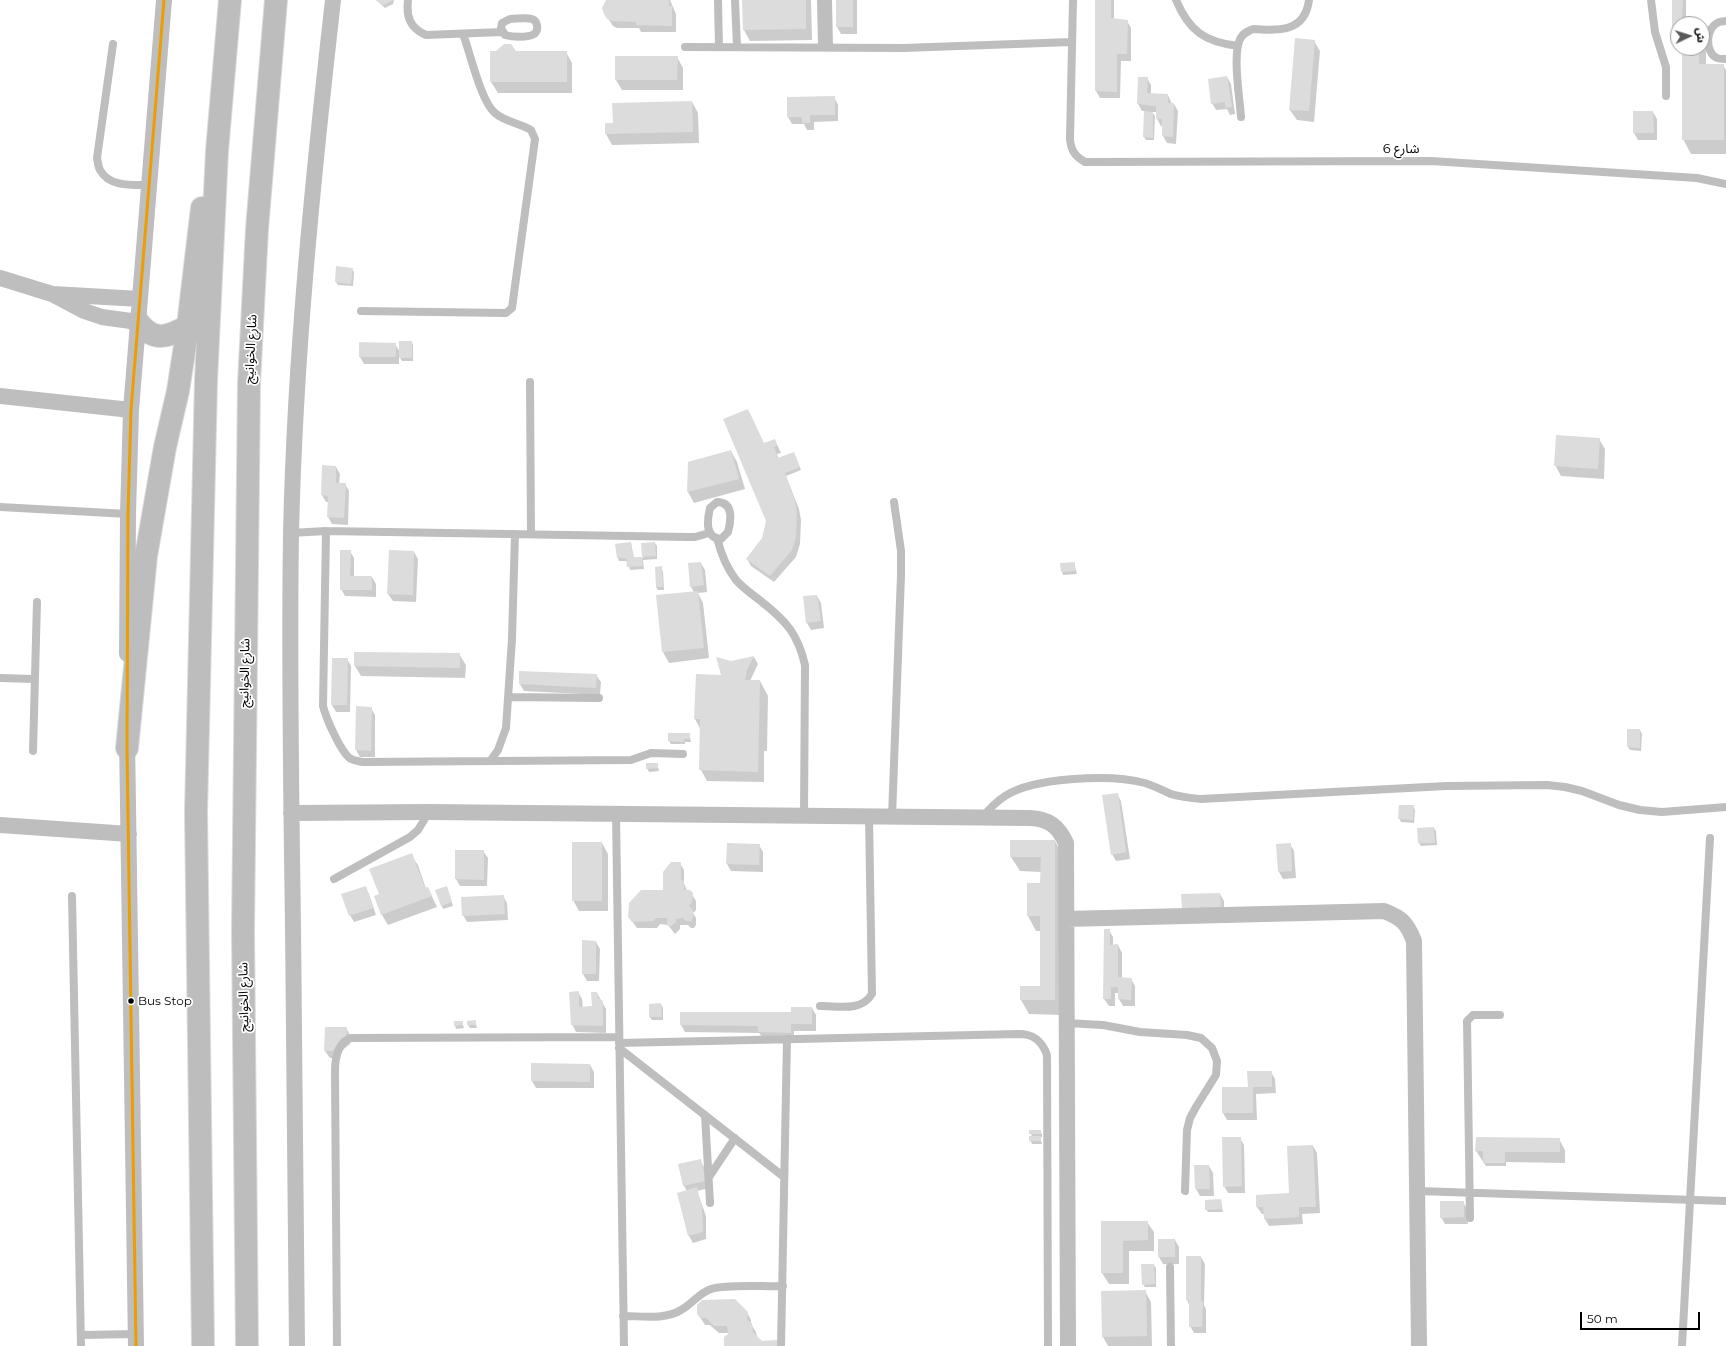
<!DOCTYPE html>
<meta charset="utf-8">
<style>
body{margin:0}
#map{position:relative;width:1726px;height:1346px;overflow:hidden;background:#fff;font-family:Montserrat,"Noto Sans Arabic",sans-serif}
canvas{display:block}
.north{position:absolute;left:1670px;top:16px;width:40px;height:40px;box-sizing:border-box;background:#fff;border:1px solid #999;border-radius:50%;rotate:86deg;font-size:11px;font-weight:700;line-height:16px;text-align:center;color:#000}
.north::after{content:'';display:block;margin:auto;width:14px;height:18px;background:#595959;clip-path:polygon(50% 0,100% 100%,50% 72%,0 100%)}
.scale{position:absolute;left:1580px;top:1312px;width:120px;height:18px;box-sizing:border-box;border:2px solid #000;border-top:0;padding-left:5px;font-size:12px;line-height:14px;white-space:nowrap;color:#000;-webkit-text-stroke:3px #fff;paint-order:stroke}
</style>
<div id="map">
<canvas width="1726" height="1346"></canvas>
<div class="north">ش</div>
<div class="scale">50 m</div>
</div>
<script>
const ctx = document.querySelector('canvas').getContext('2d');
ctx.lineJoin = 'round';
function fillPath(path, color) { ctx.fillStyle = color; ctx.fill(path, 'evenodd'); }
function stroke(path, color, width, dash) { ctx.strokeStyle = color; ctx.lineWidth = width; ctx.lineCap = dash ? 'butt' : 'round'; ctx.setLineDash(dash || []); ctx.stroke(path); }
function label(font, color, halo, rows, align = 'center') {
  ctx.font = font + ' Montserrat,"Noto Sans Arabic",sans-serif'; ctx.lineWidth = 3.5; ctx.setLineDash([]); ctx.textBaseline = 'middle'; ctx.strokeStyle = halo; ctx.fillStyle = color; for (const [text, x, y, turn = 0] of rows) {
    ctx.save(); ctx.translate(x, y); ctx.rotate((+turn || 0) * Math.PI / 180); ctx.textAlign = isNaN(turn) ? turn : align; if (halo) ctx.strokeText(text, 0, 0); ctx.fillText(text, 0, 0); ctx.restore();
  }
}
fillPath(new Path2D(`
 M376,0h18l-1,4 -8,4z
 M608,0h62l6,14v18h-35l-2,-4h-22l-4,-2 -8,-12z
 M743,0h68l1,40 -62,1 -6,-11z
 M837,0h20v34h-16l-4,-7z
 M1095,0h19v20l13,1 4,7v33h-10l-1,37h-20l-4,-7z
 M1673,0h13v19h12l3,5h-23v15l-5,-7z
 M1702,26l4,8v31h17l3,5v84h-35l-8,-15v-91h19z
 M1314,41l6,10 -6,71 -17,-2 -7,-10z
 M516,52h50l6,11v30h-74l-7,-11z
 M677,57l6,11v22h-61l-6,-10z
 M1227,77l4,7 4,30 -5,1 -3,-6 -11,1 -4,-7z
 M1139,78h8l4,7v9l17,1 4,9h2l4,7 -2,33 -9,-1 -4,-7v-10h-2l-4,-7v-7h-5l3,4 -1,24h-8l-2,-3 1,-26h-3l-4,-7z
 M834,97l4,8v16l-24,1v8h-7l-3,-6h-12l-4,-7z
 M692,102l6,11 1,30 -87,2 -6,-11v-10h8z
 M1634,112h19l4,7v21h-19l-4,-7z
 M352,269l2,3 -1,14 -15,-1 -2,-3z
 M412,342l1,3v16h-11l-3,-5v8h-35l-4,-7 35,-13 5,8z
 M1599,439l6,10 -1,30 -43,-3 -6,-11z
 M775,440l6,13 -4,1 2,5 16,-3 6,14 -15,6 13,33 2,11 -1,24 -4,13 -22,25 -23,-16 -4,-7 16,-21 4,-17 -3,-77z
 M731,451l6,11 8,27 -51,14 -6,-11 1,-30z
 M336,467l4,7 -1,10h6l4,7 -1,34 -16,-1 -4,-7v-15h-2l-4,-7z
 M631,543l3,15h9l-1,-14 13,-1 2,3v13l-14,1 1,9 -14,1 -2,-9h-9l-1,-3 -2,-14z
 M350,551l4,7v19h18l4,7v13l-31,-1 -4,-7z
 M414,552l4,7 -2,43 -23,-1 -5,-7z
 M701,563l4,7 2,22 -9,1 5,10 6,55 -40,5 -6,-11 31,-60 -3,-5z
 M1074,563l3,11 -14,1 -1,-3z
 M656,568h5l2,3 1,19h-6l-2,-3z
 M817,596l4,7 3,25 -13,2 -4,-7z
 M459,654l7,11 -1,13 -104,-2 -6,-10z
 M754,657l4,7 -8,17h10l8,15 -1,55h-3v31l-57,-1 -6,-11v-40l-6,-11 36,-57z
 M347,659l4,7 -1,46h-14l-4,-7z
 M596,675l5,7 -1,13 -76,-4 -4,-7z
 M371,708l4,7v42h-15l-4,-7z
 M1628,730h12l2,4 -1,17 -11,-1 -2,-3z
 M689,734l2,8h-6v2h-14l-2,-3z
 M657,764l2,7 -10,1 -2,-4z
 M1117,794l4,7 9,58 -14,2 -4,-7z
 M1413,806l2,4 -1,13 -13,-1 -2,-4z
 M1434,828l2,3 1,14 -16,1 -2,-3 -1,-14z
 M1055,841l8,15 -1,159 -33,-1 -8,-14 20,-13v-56h-5l-8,-15 13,-32v-12l-21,-1 -9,-14z
 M602,843l6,11v57h-29l-6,-11z
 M1290,844l4,7 2,27 -13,1 -4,-7z
 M759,845l4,7v20l-32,-1 -4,-7z
 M456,851h27l5,7 -1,28h-27l-4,-7z
 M411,855l7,10 8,24 2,-1 9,19 -49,18 -6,-10 -2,-21z
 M680,863l4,7v13l3,8h3l6,10v9l-3,3 3,5v7l-2,3h-3l-3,-3h-8v4l-5,5 -7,-9 -8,-1 -3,4h-20l-8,-11 35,-26z
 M365,887l4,7 7,21 -22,7 -4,-7z
 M436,891h12l5,15 -10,3z
 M1220,894l4,7v12l-37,2 -4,-7z
 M503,896l4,7 1,17 -41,2 -4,-7z
 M1109,930l4,7v9l5,-1 4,8v26h9l4,7v20h-12l-4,-7v-6h-4v13h-6l-5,-7z
 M596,942l4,7 -1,32h-12l-4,-7z
 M578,992l4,7 1,9 10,-1 4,-14 9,16v24l-30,-1 -4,-8z
 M661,1004l2,4v12h-11l-2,-3z
 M812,1008l4,7v16h-22v8l-31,-1 -4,-5 -74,-1 -4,-7 111,-12z
 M475,1021l2,7h-7l-2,-3z
 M462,1022l2,6 -8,1 -1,-4z
 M346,1028l4,7v9l-10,8 -3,6h-7l-5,-7z
 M590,1065l4,7v16h-58l-4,-7z
 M1271,1072l4,7 1,14 -20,1 1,26h-30l-4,-7 26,-25z
 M1030,1131h10l2,3v3h-2l2,7h-10l-2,-4 2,-3z
 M1240,1138l4,7 1,48h-17l-4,-7z
 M1559,1139l6,11v13l-59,-1v4h-20l-10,-15z
 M1313,1146l4,7 3,60 -18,1 1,10 -34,2 -4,-7v-5h-3l-5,-7v-11l33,-2z
 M700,1160l4,7 5,21 -12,3 9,25v23l-13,4 -4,-7 -11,-42 9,-3 -3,-5z
 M1195,1166h14l4,7 1,23h-14l-4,-7z
 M1221,1200l2,12h-15l-2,-3z
 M1463,1202l4,7 1,15h-23l-4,-7z
 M1102,1222h45l7,10v19h-25v33h-20l-7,-11z
 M1175,1240l4,7v17h-16l-4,-7z
 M1201,1257l4,7 -1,41 2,4v24h-12l-4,-7v-19l-3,-7z
 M1154,1265l2,3v19h-11l-2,-3z
 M1145,1291l6,11 1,44h-44l-5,-9z
 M747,1312l4,8v4l5,8 1,5 4,5 -36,4 5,-13h-11l-9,-8h-5l-7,-11z`), '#0003');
fillPath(new Path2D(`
 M376,0h18l-11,5z
 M606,0h63v6h3v20l-36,-1v-3l-24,-1 -5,-2 -3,-5 -2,-6z
 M742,0h64v29l-63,1z
 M836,0h17v27h-17z
 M1095,0h16v18l17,2 -1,34h-10v38l-22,-1z
 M1672,0h11l-1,18h17v6h-21v9h-6z
 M1295,38l20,2 -6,71 -20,-1z
 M504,44h7l5,7h51v31h-77v-31h6z
 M1682,48h17v16h25v76h-42z
 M615,56h63l-1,24h-62z
 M1227,76l5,31 -7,1v-6l-14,2 -3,-25z
 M1138,77h10l-1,16 21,1v9h6l-1,34 -11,-1v-17h-6v-13l-19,-2z
 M835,96v19h-25v8h-8v-6h-15v-20z
 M692,101l1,31 -88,2v-11h8l-1,-20z
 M1144,111l9,1v26l-10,-1z
 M1633,111h20l1,22h-21z
 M336,266l17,2 -2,16 -16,-2z
 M399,341h13v17h-13z
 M359,342l37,1v14h-37z
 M748,409l16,34 11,-4 2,7 -3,1 4,11 16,-6 6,15 -15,6 10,28 2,11 -1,25 -4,13 -22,26 -24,-17 16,-21 4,-17 -43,-102z
 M1556,435l44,3 -2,31 -44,-3z
 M731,450l8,29 -52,13 1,-30z
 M322,465l14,1v17h10l-2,35 -17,-1 1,-21 -7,-1z
 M631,542l2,15h9l1,9 -16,1 -1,-9h-9l-2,-14z
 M655,542l1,14 -14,1 -1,-14z
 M340,550h11l-1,26h22v14h-32z
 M389,550l25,1 -1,44 -26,-1z
 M701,562l3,23 -14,2 -2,-24z
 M1075,562v9l-14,1 -1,-9z
 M662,566l1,21h-7l-1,-20z
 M698,591l6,57 -42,4 -6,-57z
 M817,595l4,26 -15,2 -3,-27z
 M354,652l106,1v15l-106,-2z
 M754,656l-7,14 -2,10h15l-2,92 -59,-2 1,-51h-6l2,-45 25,1 -5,-18 15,4z
 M332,658h16l-1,47h-16z
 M519,671l78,3 -1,14 -77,-4z
 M356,706l16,1 -1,44 -16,-1z
 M1627,729h13v19l-13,-1z
 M668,733h22v6h-6v3l-16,-1z
 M646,763h12v5l-12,1z
 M1118,793l8,59 -15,3 -9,-60z
 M1399,805h15l-1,15 -15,-1z
 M1434,827l1,16h-17l-1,-15z
 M1010,840h45v160h-35v-14h20v-70h-13v-33h13l1,-26h-31z
 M572,842h30v59h-30z
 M727,843l33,1 -1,21 -33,-1z
 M1291,843l1,28 -14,1 -2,-28z
 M455,850h29v30l-29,-1z
 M412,853l13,35 3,-1 4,9 -51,19 -7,-19 5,-2 -10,-25z
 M671,862h10v18l3,1v9h6l3,3 -1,9 -3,4 4,4v7l-2,4h-5l-3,-3 -7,1v3l-6,5 -3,-2v-7h-11l-3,3 -21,1 -4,-5 1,-14 12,-13h22v-18z
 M366,886l7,22 -24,8 -8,-22z
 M447,886l5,16 -11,4 -6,-16z
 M1220,893l1,14 -39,1 -1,-14z
 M504,895l1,19 -43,2 -1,-19z
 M1104,929h6v16l8,-1v33l14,1 -1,22 -13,-1v-12h-7v12h-8z
 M582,940l14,1v33h-14z
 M579,991v16l13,-1 -1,-14h6l1,6 5,3v25l-32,-1 -2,-33z
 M661,1003l1,14h-13v-13z
 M791,1007h21v17h-21v9l-33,-1v-6l-78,-1v-13h111z
 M476,1020v5h-9v-4z
 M454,1021h9v4l-9,1z
 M325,1027h22l-1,9 -5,3 -8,12h-9z
 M531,1063l59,1v18l-59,-1z
 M1247,1071h25v16h-19v26h-31v-26h26z
 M1029,1130h12v4h-12z
 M1029,1136h12v5h-12z
 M1222,1137h19l1,49 -19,1z
 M1476,1137l84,1v14h-55v11h-22v-12h-8z
 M1313,1145l3,62h-17v10l-35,2 -1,-12h-7v-12l33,-2 -2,-47z
 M701,1159l5,22 -23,5 -5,-22z
 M1194,1165h15l1,24h-15z
 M697,1187l5,21 1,24 -15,4 -11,-43z
 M1221,1199l1,10 -17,1v-10z
 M1440,1201h24v16l-24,1z
 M1101,1221h47v19l-25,1v32h-22z
 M1158,1239h17v18h-17z
 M1186,1256h15v45h2l-1,26h-13v-26l-3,-1z
 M1141,1264h13l1,20 -13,1z
 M1146,1290l1,46 -45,1 -1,-46z
 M735,1299l13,13 -1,8 5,3 1,9 9,9 15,-1 4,6h-57v-9l4,-3 -1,-8h-13l-8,-8h-6l-3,-4v-9l5,-5z`), '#dcdcdc');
const trunk = new Path2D(`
 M138,322c16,21 30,15 50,4
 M127,748l19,-192 19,-109 13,-56 10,-65 14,-118
 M203,1346l-7,-534 10,-431 11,-230 13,-151
 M247,1346l-4,-415 6,-548 8,-154 19,-229`);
stroke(trunk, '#dbdbdb', 24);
stroke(new Path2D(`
 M408,0c-2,17 2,28 18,35l76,-3
 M718,0l1,47
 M735,0l2,47
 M821,0l1,47
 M828,0l1,47
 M1073,0l-3,139c1,12 5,17 15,23l346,-1 266,17 29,6
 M1176,0c13,31 29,42 62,46
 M1651,0l4,32 11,35v29
 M510,19c6,0 16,-2 22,0 6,2 7,12 2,15 -6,4 -22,3 -29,1l-4,-7 1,-5z
 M1726,21c-22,0 -22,32 -9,37 2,1 6,1 9,1
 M113,44l-16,114c1,4 1,9 3,12 9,17 32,15 49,15
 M685,47l218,1 169,-6
 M1241,117c-1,-18 -10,-68 1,-81 3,-4 7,-5 11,-7 26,2 52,3 56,-29
 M361,311l145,2 6,-5 23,-169 -4,-9c-11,-7 -26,-8 -36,-17 -14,-11 -25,-61 -32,-79
 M530,382l1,152
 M717,502c17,0 14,19 11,30l-7,7c-16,-1 -14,-18 -11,-31z
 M0,507l128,7
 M326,531l-3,175c3,12 18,47 28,53 4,2 8,2 12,3l268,-2 20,-7 32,1
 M291,533l35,-2 362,6h7l14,-4
 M717,538c4,16 9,29 19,42 7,8 17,15 26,22 24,19 36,32 43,63l-1,151
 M0,678l34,1
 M508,697l91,1
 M33,751l4,-149
 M491,760l7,-10 8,-22 6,-89 3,-105
 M616,814l8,532
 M892,817l9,-242v-24l-7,-49
 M983,817c6,-8 13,-15 22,-21 29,-19 107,-22 140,-13 9,3 17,7 26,11 9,3 20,4 30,5l245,-13 101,-1 18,2 17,4 37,14 21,5 22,2 64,-5
 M334,879l76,-42 8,-7 11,-18
 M72,896l9,450
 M820,1006c19,0 41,6 52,-12l-3,-178
 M1066,1023l37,2 37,7 47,3 14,3 11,10 5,13 -1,14 -20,32 -6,11 -3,12 -2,61
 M619,1043l400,-9c15,0 23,7 28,21l1,291
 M619,1048l165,129
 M705,1115l5,88
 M709,1177l26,-39
 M1417,1191l309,10
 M1470,1218l-3,-197 6,-6h27
 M1170,1267l1,79
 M623,1316c18,0 42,4 58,-6 11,-6 18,-17 30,-21 16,-5 54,-2 72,-3
 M81,1335l55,-1
 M337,1346l-2,-275c0,-13 2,-28 16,-33l268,-1
 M781,1346l6,-307
 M1682,1346l28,-508`), '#bebebe', 8);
stroke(new Path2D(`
 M0,278l52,16 32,17 18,6 36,5
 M53,294l87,5
 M0,396l131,14
 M127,654l1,-140 3,-104 33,-410
 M127,738l9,608
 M291,813l138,-1 601,6c19,1 28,8 36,25l2,503
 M0,825l129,9
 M1066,919l318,-8c18,7 23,12 30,30l5,405
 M297,1346c-1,-140 -2,-280 -4,-420 -2,-131 -4,-262 -2,-393 4,-178 22,-356 42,-533`), '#bebebe', 16);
stroke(trunk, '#bdbdbd', 22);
stroke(new Path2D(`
 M136,1346l-9,-598 1,-234 3,-104 33,-410`), '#eb9e00', 3);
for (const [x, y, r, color] of [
 [131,1001,3.5,"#000"]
]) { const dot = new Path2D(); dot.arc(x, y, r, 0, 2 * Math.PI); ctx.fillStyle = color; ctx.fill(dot); stroke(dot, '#fff', 1.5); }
label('12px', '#000', '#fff', [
 ["Bus Stop",138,1001]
], 'left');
label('13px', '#000', '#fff', [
 ["شارع 6",1401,149],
 ["شارع الخوانيج",251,349,-87],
 ["شارع الخوانيج",245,673,-89],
 ["شارع الخوانيج",244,997,-91]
]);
</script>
